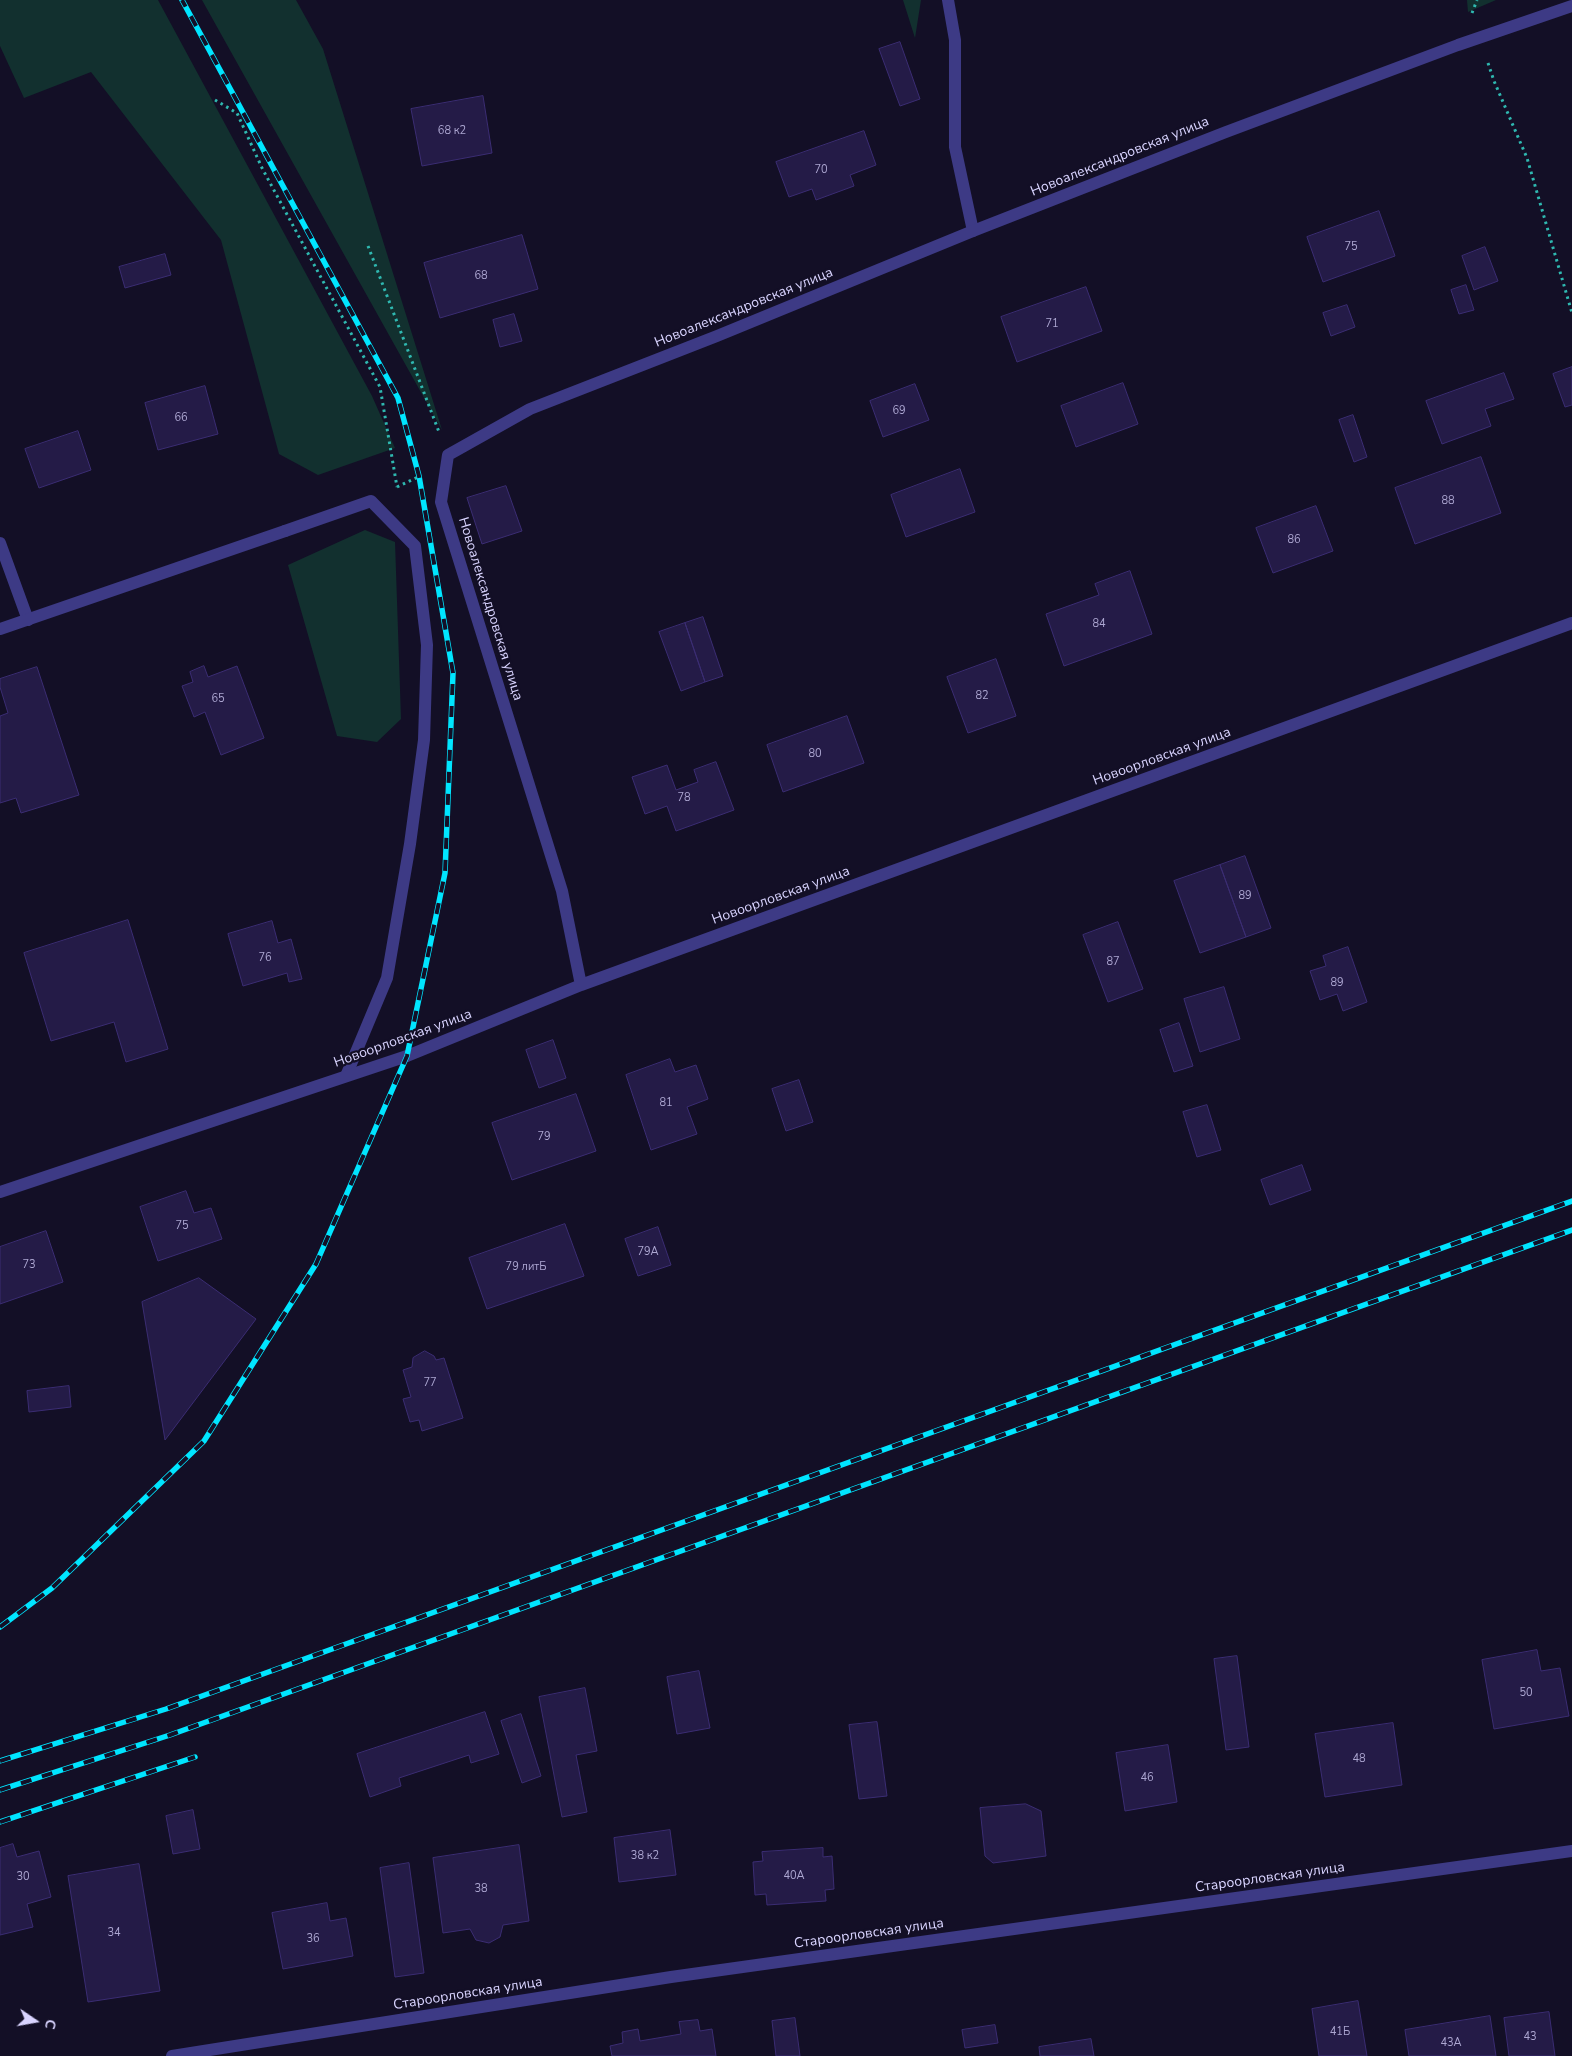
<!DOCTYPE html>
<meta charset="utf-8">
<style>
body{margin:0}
#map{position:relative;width:1572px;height:2056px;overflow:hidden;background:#130f26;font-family:"Nunito Sans",sans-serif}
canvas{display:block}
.north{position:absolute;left:10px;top:1996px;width:50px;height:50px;-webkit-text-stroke:4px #130f26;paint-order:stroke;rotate:102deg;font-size:14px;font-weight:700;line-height:20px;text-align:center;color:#d9d4ff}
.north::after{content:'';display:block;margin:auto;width:18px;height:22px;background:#d9d4ff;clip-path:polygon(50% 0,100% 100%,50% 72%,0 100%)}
</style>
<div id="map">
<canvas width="1572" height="2056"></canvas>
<div class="north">С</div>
</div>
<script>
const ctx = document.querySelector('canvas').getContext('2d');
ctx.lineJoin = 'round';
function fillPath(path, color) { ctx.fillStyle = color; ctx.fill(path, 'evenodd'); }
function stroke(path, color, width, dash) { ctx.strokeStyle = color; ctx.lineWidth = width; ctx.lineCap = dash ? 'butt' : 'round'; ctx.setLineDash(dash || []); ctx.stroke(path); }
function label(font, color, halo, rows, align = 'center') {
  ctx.font = font + ' "Nunito Sans",sans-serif'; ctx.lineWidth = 4.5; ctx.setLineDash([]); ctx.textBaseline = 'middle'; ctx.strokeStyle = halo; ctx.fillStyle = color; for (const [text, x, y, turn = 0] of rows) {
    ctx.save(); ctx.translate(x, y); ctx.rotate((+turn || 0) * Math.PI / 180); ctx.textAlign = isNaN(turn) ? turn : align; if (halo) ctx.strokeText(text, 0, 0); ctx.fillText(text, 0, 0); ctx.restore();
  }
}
fillPath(new Path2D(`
 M0,0h158l214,396 23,52 -77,27 -39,-21 -58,-214 -130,-168 -67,26 -24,-52z
 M202,0h94l27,49 119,381z
 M903,0h18l-6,38z
 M1467,0h29l-28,12z
 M365,530l30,12 6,177 -24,23 -40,-6 -49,-171z`), '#12302f');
const building = new Path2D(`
 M900,42l20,57 -20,7 -21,-57z
 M483,96l9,57 -70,13 -11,-57z
 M864,131l12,34 -26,10 4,11 -38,14 -4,-11 -23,8 -13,-35z
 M1379,211l16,45 -72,26 -16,-45z
 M522,235l16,54 -98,29 -16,-55z
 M1485,247l13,34 -24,9 -12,-34z
 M165,254l6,21 -46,13 -6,-21z
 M1466,285l8,25 -15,4 -8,-24z
 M1086,287l16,44 -85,31 -16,-45z
 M1347,305l8,22 -24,9 -8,-23z
 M514,314l8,27 -22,6 -7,-27z
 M1572,367v38l-7,2 -12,-33z
 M1504,373l10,26 -29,10 6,17 -49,18 -16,-43z
 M1123,383l15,41 -62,23 -15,-41z
 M915,384l14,36 -46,17 -13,-36z
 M205,386l13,48 -60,16 -13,-47z
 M1353,415l14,42 -13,5 -15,-42z
 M78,431l13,39 -52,18 -14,-39z
 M1481,457l20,56 -86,31 -20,-56z
 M960,469l15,43 -69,25 -15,-42z
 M506,486l16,45 -40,13 -15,-46z
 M1316,506l17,45 -60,22 -17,-45z
 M1130,571l22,63 -88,32 -18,-52 53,-19 -4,-11z
 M703,617l20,59 -18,6 -20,-59z
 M685,623l20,59 -24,9 -22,-59z
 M996,659l20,57 -48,17 -21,-56z
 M204,666l4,11 29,-11 27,72 -43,17 -16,-43 -11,5 -12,-31 11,-4 -3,-10z
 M37,667l42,128 -58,18 -5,-15 -16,5v-87l8,-3 -8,-26v-8z
 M847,716l17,47 -81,29 -16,-47z
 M716,762l18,48 -58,21 -9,-25 -22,8 -13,-37 35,-12 9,25 22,-8 -4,-12z
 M1245,856l26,72 -25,9 -26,-72z
 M1220,865l26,72 -46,16 -26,-72z
 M128,920l40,129 -42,13 -12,-40 -63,19 -27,-88z
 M272,921l6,22 13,-4 11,40 -13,3 -2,-9 -44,13 -15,-52z
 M1118,922l25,67 -35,13 -25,-67z
 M1348,947l19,55 -24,9 -6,-17 -17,6 -10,-29 16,-5 -3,-10z
 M1224,987l16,52 -40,13 -16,-53z
 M1179,1023l14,43 -19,6 -14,-42z
 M553,1040l13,38 -27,10 -13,-38z
 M670,1059l5,13 21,-7 12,34 -21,8 10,27 -46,16 -25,-75z
 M799,1080l14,42 -27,9 -14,-42z
 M576,1094l20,57 -84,29 -20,-57z
 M1207,1105l14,45 -24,7 -14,-45z
 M1302,1165l9,25 -41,15 -9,-25z
 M186,1191l8,22 17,-5 11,31 -64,22 -18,-54z
 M565,1224l19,52 -97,33 -18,-51z
 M658,1227l13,38 -33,11 -13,-37z
 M46,1231l17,51 -63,22v-57z
 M199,1278l57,41 -91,121 -23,-138z
 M425,1351l9,5 2,4 8,-2 19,60 -41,13 -3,-11 -9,2 -7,-23 8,-2 -8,-27 9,-3 1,-9z
 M69,1386l2,21 -42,5 -2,-21z
 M1537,1650l4,21 19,-3 9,48 -75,13 -12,-69z
 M1237,1656l12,91 -23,3 -12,-91z
 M699,1671l11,57 -33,6 -10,-57z
 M585,1688l12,63 -21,4 11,57 -25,5 -23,-120z
 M485,1712l14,42 -28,9 -2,-8 -70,23 2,8 -31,11 -13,-43z
 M521,1714l20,62 -19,7 -21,-62z
 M877,1722l10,74 -28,3 -10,-74z
 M1393,1723l9,62 -77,12 -10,-63z
 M1168,1745l9,57 -52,9 -9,-58z
 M1026,1804l15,7 5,45 -53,7 -8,-7 -5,-48z
 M193,1810l7,39 -27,5 -7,-38z
 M670,1830l6,45 -57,7 -5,-44z
 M13,1844l4,13 22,-6 12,46 -24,7 6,23 -33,8v-87z
 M519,1845l10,76 -26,4 -3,12 -11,6 -13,-3 -6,-11 -27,4 -10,-75z
 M823,1848v9l9,-1 2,33 -9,1 1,11 -59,4 -1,-11 -11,1 -2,-33 10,-1 -1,-9z
 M409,1863l15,110 -29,4 -15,-109z
 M139,1864l21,127 -72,11 -20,-126z
 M327,1903l3,18 16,-3 7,38 -70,13 -11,-56z
 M1358,2001l9,55h-48l-7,-47z
 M1549,2012l6,44h-46l-5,-38z
 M1490,2016l6,40h-87l-4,-26z
 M795,2018l5,38h-24l-4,-35z
 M698,2020l2,11 12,-2 4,27h-104l-2,-10 13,-3 -1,-11 16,-3 2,12 41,-7 -2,-12z
 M995,2025l3,18 -33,5 -3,-18z
 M1091,2039l3,17h-54l-1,-9z`);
fillPath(building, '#241b47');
stroke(building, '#3b2d73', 1);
stroke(new Path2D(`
 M1472,13l5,-13
 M1488,63l6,18 33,77 45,155
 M215,100l22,13 25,55 118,219 17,100
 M368,246l71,186
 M397,487l21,-10`), '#2fb8b0', 3, [2.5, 4]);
stroke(new Path2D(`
 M948,0l7,40v107l18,84
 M285,531l86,-30 44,45 12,99 -3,95 -14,104 -23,134 -41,98
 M0,543l28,77`), '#3d3a85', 12);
stroke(new Path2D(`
 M0,629l285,-98
 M581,985l-19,-94 -121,-389 7,-47 82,-46 187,-73 256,-105 253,-99 232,-87 114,-39
 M0,1192l407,-136 174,-71 991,-362
 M172,2056l499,-79 901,-126`), '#3d3a85', 12);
const rail = new Path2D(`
 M0,1627l52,-39 152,-147 112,-177 91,-208 38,-183 8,-200 -34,-197 -21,-78 -216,-398
 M0,1761l166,-52 1406,-508
 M0,1790l170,-55 1402,-505
 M0,1822l195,-65`);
stroke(rail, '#00e5ff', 5.5);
stroke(rail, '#130f26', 4, [11]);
label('11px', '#aca6d1', null, [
 ["68 к2",452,131],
 ["70",821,170],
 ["75",1351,247],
 ["68",481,276],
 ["71",1052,324],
 ["69",899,411],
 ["66",181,418],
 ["88",1448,501],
 ["86",1294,540],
 ["84",1099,624],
 ["82",982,696],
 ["65",218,699],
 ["80",815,754],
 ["78",684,798],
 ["89",1245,896],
 ["76",265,958],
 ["87",1113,962],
 ["89",1337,983],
 ["81",666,1103],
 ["79",544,1137],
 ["75",182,1226],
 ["79А",648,1252],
 ["73",29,1265],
 ["79 литБ",526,1267],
 ["77",430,1383],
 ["50",1526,1693],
 ["48",1359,1759],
 ["46",1147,1778],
 ["38 к2",645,1856],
 ["40А",794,1876],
 ["30",23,1877],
 ["38",481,1889],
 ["34",114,1933],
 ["36",313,1939],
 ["41Б",1340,2032],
 ["43",1530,2037],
 ["43А",1451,2043]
]);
label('14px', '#d9d4ff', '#130f26', [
 ["Новоалександровская улица",1120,157,-22],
 ["Новоалександровская улица",744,308,-22],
 ["Новоалександровская улица",490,609,73],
 ["Новоорловская улица",1162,757,-20],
 ["Новоорловская улица",781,896,-20],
 ["Новоорловская улица",403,1039,-20],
 ["Староорловская улица",1270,1878,-8],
 ["Староорловская улица",869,1934,-8],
 ["Староорловская улица",468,1994,-9]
]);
</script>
